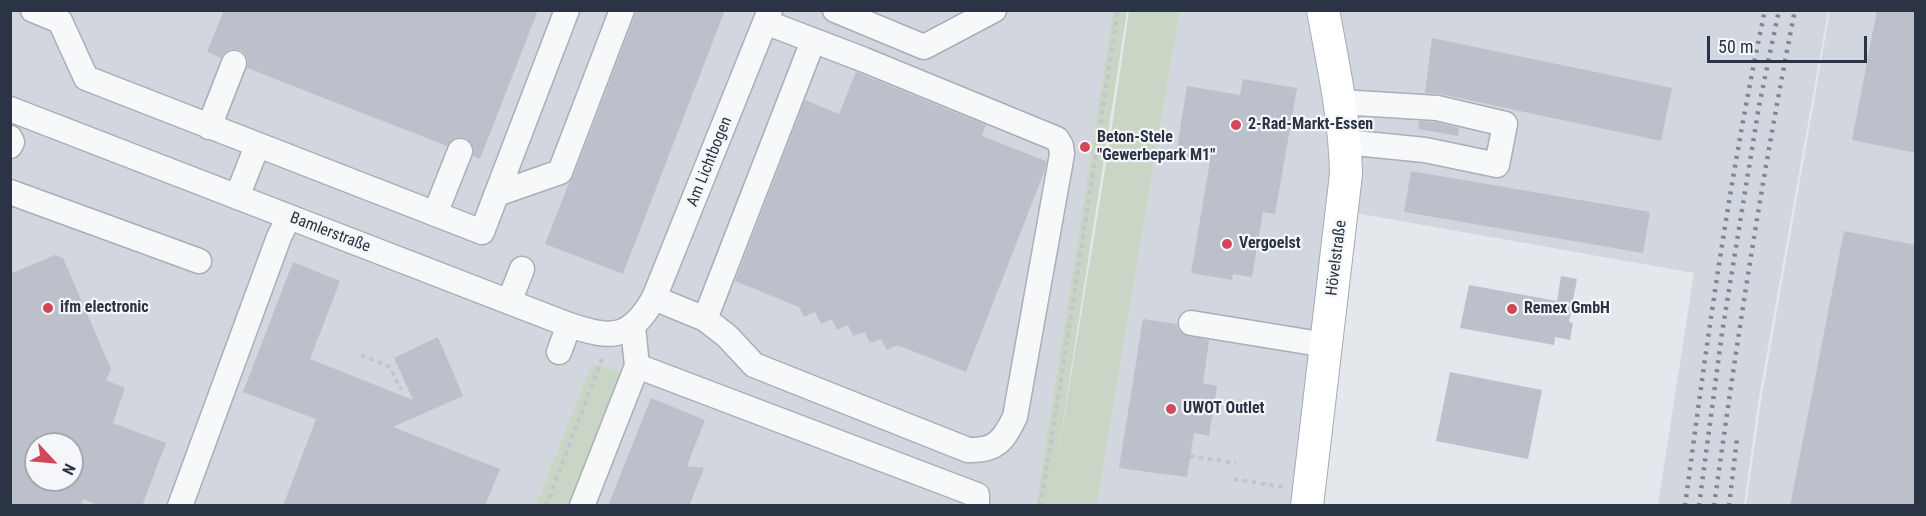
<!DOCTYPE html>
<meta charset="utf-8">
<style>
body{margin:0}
#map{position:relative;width:1926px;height:516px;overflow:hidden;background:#e4e7ec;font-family:"Roboto Condensed",sans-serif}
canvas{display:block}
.frame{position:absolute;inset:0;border:12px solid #2b3445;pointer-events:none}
.north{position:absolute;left:24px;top:432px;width:60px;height:60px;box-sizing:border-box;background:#f4f6f9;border:2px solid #a4a8b1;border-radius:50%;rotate:116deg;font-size:16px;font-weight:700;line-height:24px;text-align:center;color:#2b3445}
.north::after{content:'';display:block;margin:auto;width:21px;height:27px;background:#d24858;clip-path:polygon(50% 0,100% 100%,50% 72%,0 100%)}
.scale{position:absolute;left:1707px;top:36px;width:160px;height:27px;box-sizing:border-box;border:3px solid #2b3445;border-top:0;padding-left:8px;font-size:18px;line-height:21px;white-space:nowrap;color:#2b3445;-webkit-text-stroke:4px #f4f6f9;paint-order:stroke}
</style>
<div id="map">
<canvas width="1926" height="516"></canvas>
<div class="frame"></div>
<div class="north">N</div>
<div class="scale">50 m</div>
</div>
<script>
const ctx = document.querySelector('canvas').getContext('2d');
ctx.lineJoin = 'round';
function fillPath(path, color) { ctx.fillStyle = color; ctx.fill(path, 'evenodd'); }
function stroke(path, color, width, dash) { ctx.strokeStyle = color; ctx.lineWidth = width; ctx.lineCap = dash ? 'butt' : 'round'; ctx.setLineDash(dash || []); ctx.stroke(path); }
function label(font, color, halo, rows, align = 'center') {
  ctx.font = font + ' "Roboto Condensed",sans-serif'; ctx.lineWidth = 4.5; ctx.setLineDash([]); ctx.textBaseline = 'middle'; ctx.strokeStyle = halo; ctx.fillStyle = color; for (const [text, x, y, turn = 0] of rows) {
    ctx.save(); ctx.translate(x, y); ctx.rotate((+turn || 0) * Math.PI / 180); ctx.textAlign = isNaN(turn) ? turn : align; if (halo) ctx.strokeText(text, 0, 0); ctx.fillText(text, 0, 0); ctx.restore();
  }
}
fillPath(new Path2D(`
 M10,11h1103l-77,494h-467l11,-29 13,-112 -57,141h-525zM36,444h36v36h-36z
 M1180,11h140l18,97 -33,397 -208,1 55,-332z
 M1327,11h501l-70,392 -14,102h-86l36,-232 -350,-62z
 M1830,11h85v494l-169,1 15,-105z`), '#d2d6de');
fillPath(new Path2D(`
 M1113,11h14l-71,455 54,-326 19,-129h51l-28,163 -55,331h-61z
 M592,364l29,8 -52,133h-33z`), '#c9d6c5');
fillPath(new Path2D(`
 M224,10h314l-58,149 -7,-3 1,-6 -3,-7 -6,-5 -8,-1 -5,3 -5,6 -200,-78 1,-8 -3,-6 -5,-4 -9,-1 -6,3 -4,6 -14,-6z
 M637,10h88l-102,264 -78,-30 24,-61 4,-6z
 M1877,10h39v143l-64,-13z
 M1432,38l240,50 -11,53 -221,-47 -15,-1z
 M856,72l130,53 -4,11 64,25 -1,9 -79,202 -69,-27 -10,5 -6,-11 -11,4 -5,-11 -12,4 -5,-11 -11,5 -5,-11 -11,5 -6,-12 -11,5 -5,-10 -64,-26 70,-181 34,14z
 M1243,79l54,9 -22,126 -12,-2 -11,65 -19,-3 -1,6 -41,-7 19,-112 -34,-6 11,-69 53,9z
 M1419,121l16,1 24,6 -1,8 -40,-7z
 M1411,171l239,41 -7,41 -239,-41z
 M1844,231l72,14v261h-126z
 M55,255l8,3 48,111 -5,11 19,8 -12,35 53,20 -24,63h-42l-17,-7 -3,7h-70v-232zM36,444h36v36h-36z
 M293,262l47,19 -30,78 103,41 -19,-42 44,-21 25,59 -70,31 107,42 -15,37h-202l33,-87 -73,-27z
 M1561,276l16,3 -8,43 4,1 -3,17 -15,-3 -1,8 -94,-17 9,-43 88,16z
 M1143,319l34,5 1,5 4,5 27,6 -6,43 14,3 -8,50 -15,-3 -7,44 -68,-9z
 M1450,372l92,18 -14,69 -92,-18z
 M651,398l54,22 -18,46 17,2 -15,38h-81z`), '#bbc0ca');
const minor = new Path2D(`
 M33,10l27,11 26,57 396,154 85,-222
 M835,10l89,37 70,-37
 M1340,102l97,6 68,16 -8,41 -72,-15 -80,-8
 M10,109l559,216c43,14 61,15 85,-27l116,-288
 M209,127l25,-64
 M10,138l2,4 -2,4
 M10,192l189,69
 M497,194l63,-22 62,-162
 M237,197l20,-51
 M435,214l25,-63
 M654,298l51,21 22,17 27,29 214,85c28,1 35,-9 47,-33l47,-263 -1,-8 -4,-7 -195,-80 -97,-37
 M509,302l13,-33
 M705,319l108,-278
 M1191,323l135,22
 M559,352l10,-27
 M637,366l340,129v11
 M180,506l99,-269 10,-20
 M582,506l55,-140 -4,-39`);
const major = new Path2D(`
 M1307,506l39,-332c-1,-55 -13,-110 -23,-164`);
stroke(minor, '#a9aeb7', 27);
stroke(major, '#a3abb8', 34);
stroke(new Path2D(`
 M361,355l29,12 11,23
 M1190,456l46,7
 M1234,479l49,8
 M546,506l57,-150
 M1040,506l14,-81 64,-415`), '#c2c5cb', 4, [4.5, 4.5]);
stroke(minor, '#f7f8fa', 24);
stroke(major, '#fff', 32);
stroke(new Path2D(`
 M1685,506c22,-166 45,-332 80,-496
 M1699,506l23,-173 37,-227 20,-96
 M1714,506c23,-166 48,-331 81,-496
 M1729,506l8,-68`), '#7d8696', 4.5, [3, 6]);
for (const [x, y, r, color] of [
 [1236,125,6,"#d24858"],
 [1085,147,6,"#d24858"],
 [1227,244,6,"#d24858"],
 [48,308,6,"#d24858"],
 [1512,309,6,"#d24858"],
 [1171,409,6,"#d24858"]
]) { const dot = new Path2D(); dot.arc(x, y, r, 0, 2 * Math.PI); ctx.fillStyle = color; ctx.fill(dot); stroke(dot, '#f4f6f9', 2); }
label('bold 16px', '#2b3445', '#f4f6f9', [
 ["2-Rad-Markt-Essen",1248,125],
 ["Beton-Stele",1097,138],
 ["\"Gewerbepark M1\"",1097,156],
 ["Vergoelst",1239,244],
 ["ifm electronic",60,308],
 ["Remex GmbH",1524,309],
 ["UWOT Outlet",1183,409]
], 'left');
label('16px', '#2b3445', '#f4f6f9', [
 ["Am Lichtbogen",710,162,-68],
 ["Bamlerstraße",330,233,21],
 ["Hövelstraße",1337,258,-83]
]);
</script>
